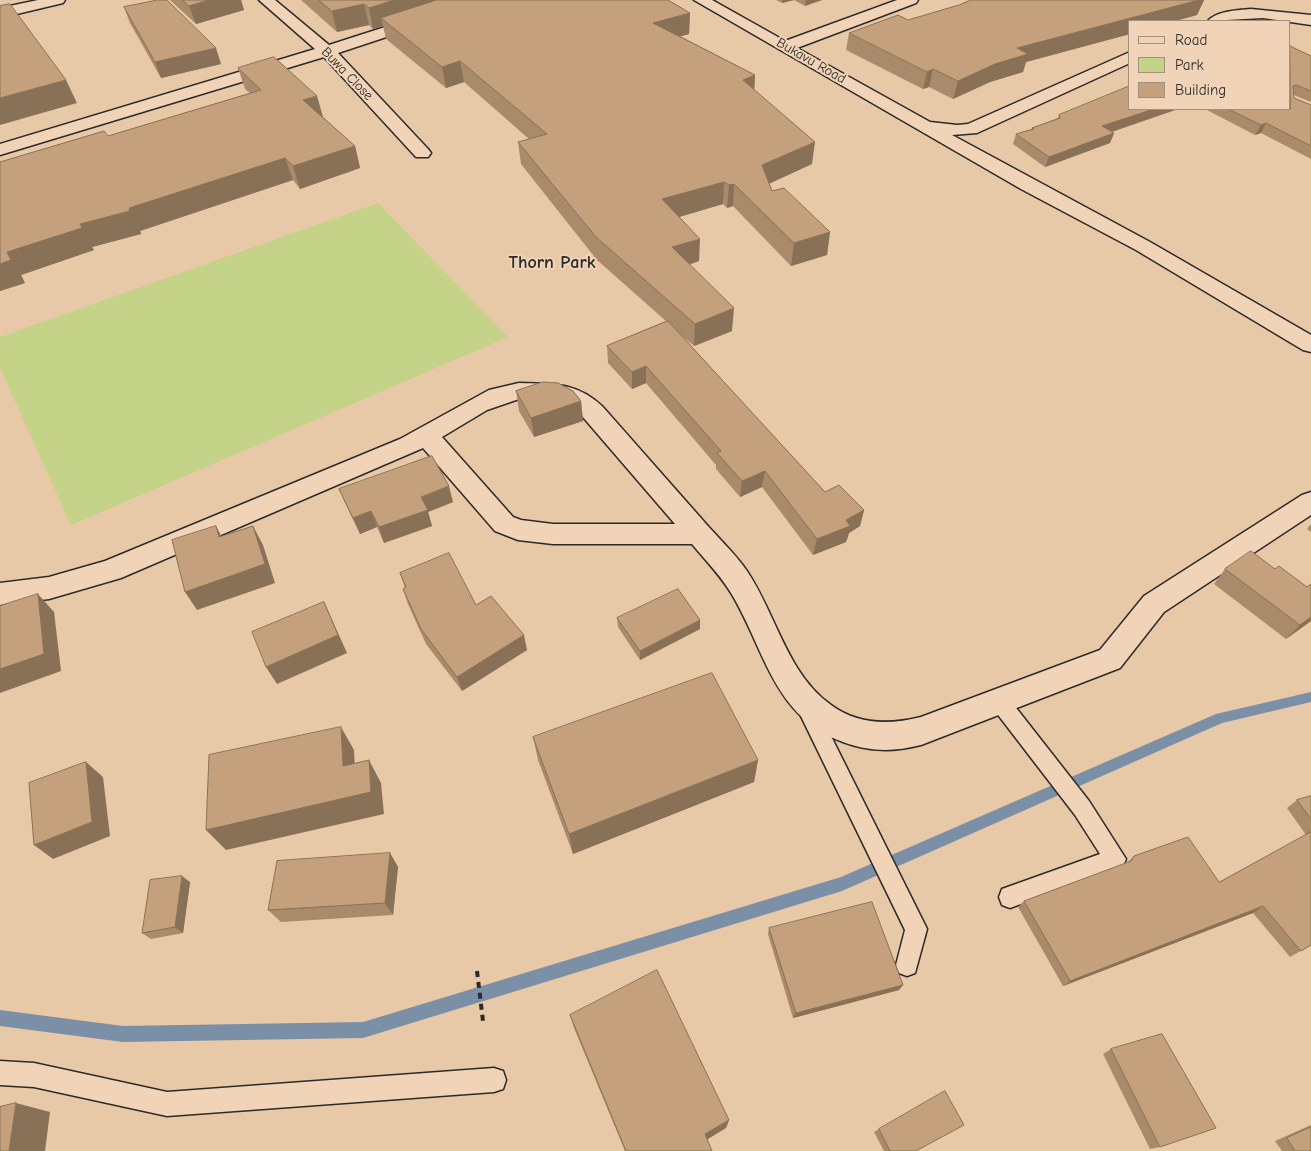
<!DOCTYPE html>
<style>
body{margin:0}
#map{position:relative;width:1311px;height:1151px;overflow:hidden;background:#e7c8a7;font-family:"Comic Neue",sans-serif}
canvas{display:block}
.legend{position:absolute;left:1128px;top:20px;width:162px;height:90px;box-sizing:border-box;background:#f1d4b7;border:1px solid #a2907f;margin:0;padding:6px 9px;list-style:none;font-size:15px;color:#2b2b2b}
.legend li{display:flex;align-items:center;gap:10px;height:25px}
.legend b{width:25px;border:1px solid #a2907f}
</style>
<div id="map">
<canvas width="1311" height="1151"></canvas>
<ul class="legend">
<li><b style="height:6px;background:#f1d4b7"></b>Road</li>
<li><b style="height:14px;background:#c4d387"></b>Park</li>
<li><b style="height:14px;background:#c4a17c"></b>Building</li>
</ul>
</div>
<script>
const ctx = document.querySelector('canvas').getContext('2d');
ctx.lineJoin = 'round';
function fillPath(path, color) { ctx.fillStyle = color; ctx.fill(path, 'evenodd'); }
function stroke(path, color, width, dash) { ctx.strokeStyle = color; ctx.lineWidth = width; ctx.lineCap = dash ? 'butt' : 'round'; ctx.setLineDash(dash || []); ctx.stroke(path); }
function label(font, color, halo, rows, align = 'center') {
  ctx.font = font + ' "Comic Neue",sans-serif'; ctx.lineWidth = 4; ctx.setLineDash([]); ctx.textBaseline = 'middle'; ctx.strokeStyle = halo; ctx.fillStyle = color; for (const [text, x, y, turn = 0] of rows) {
    ctx.save(); ctx.translate(x, y); ctx.rotate((+turn || 0) * Math.PI / 180); ctx.textAlign = isNaN(turn) ? turn : align; if (halo) ctx.strokeText(text, 0, 0); ctx.fillText(text, 0, 0); ctx.restore();
  }
}
fillPath(new Path2D(`
 M378,203l130,134 -437,188 -71,-157v-31z`), '#c4d387');
fillPath(new Path2D(`
 M1311,692v10l-89,21 -380,168 -479,147 -240,4 -123,-16v-16l123,16 240,-4 478,-145 375,-163z`), '#7b90a7');
const lane = new Path2D(`
 M999,693l7,2 83,106 37,58 -3,7 -113,42 -8,-3 -3,-8 3,-8 98,-35 -25,-39 -83,-108 -3,-6 3,-6z
 M807,699l7,3 113,227 -12,44 -8,3 -8,-3 -3,-8 9,-35 -108,-222 3,-6z
 M0,1061l34,2 133,29 327,-24 9,3 3,9 -3,9 -9,3 -327,24 -133,-29 -34,-2z`);
const street = new Path2D(`
 M38,0h27l-2,3 -63,15v-10z
 M259,0h16l54,45 140,-45h22l-2,3 -151,50 90,96 3,4 -3,4h-12l-92,-100 -324,98v-11l315,-95z
 M694,0h18l73,41 112,-41h21l-2,3 -119,45 133,74 27,3 11,-1 162,-72v11l-153,70 -25,2 198,107 161,93v17l-8,-2 -167,-100 -115,-61z
 M1251,9l60,6v10l-48,-7 -55,3c8,-10 31,-11 43,-12z
 M519,383c34,1 57,-1 83,23 33,37 65,74 98,111 15,18 34,35 47,54 29,43 40,103 84,134 27,20 58,20 90,12l179,-67 44,-54 158,-101 9,-3v23l-147,97 -44,56 -199,77c-28,7 -51,7 -78,-3 -68,-25 -77,-88 -109,-144 -11,-20 -27,-36 -42,-54h-139l-35,-4 -23,-9 -72,-83 -302,130 -72,21 -49,6v-22l49,-6 56,-16 295,-122 89,-49zM519,399l42,2 15,8 99,115h-122l-32,-4 -8,-3 -71,-80 45,-27z`);
stroke(lane, '#2b2b2b', 3);
stroke(street, '#2b2b2b', 3);
stroke(new Path2D(`
 M477,971l6,50`), '#2b2b2b', 4, [6, 5]);
fillPath(lane, '#f1d4b7');
fillPath(street, '#f1d4b7');
fillPath(new Path2D(`
 M170,0h71l3,10 -48,14z
 M301,0h367l22,13 -1,21 -9,2 75,39 -1,15 58,74 -43,19 3,8 58,41 -3,23 -36,11 -58,-60 -6,2 -4,-4 -44,13 20,44 -10,4 43,66 -38,15 -12,-10 143,156 39,18 -4,16 -11,7 -3,9 -33,13 -51,-68 -22,10 -24,-28v-4l-70,-82 -14,6 -24,-26 -1,-17 59,-25 -69,-61 -76,-96 -3,-22 11,-3 -65,-57 -18,6 -60,-49 -3,-13 -10,3 -4,-4 -32,7z
 M776,0h46l-17,6 -11,-6 -12,3z
 M971,0h233l-7,15 -22,6h-45v13l-104,28 -3,10 -33,10 -37,17 -24,-12 -6,2 -77,-39 3,-17 59,-13 51,-15z
 M124,7l97,57 -60,14 -31,-55z
 M1290,46l21,10v46l-17,-7v3l17,7v54l-50,-26 -6,2 -50,-26h85z
 M238,68l85,49 32,29 5,22 -60,21 -7,-9 -153,51 1,3 -49,13 2,3 -73,25 4,8 -25,8v-129l108,-26 142,-43 -5,-4z
 M1178,109l-66,23 2,1 -4,10 -65,24 -32,-23 3,-10 15,-5 1,-1 26,-10 1,-3z
 M516,391l65,10 2,20 -49,16 -15,-26z
 M339,489l114,13 -25,10 4,14 -48,17 -7,-16 -17,7 -14,-29z
 M1311,524v8l-4,-3z
 M1225,569l86,52 -25,18 -72,-55z
 M400,573l76,32 51,45 -65,41 -36,-47 -18,-40 -5,-15 2,-1z
 M617,618l83,11 -60,31 -22,-33z
 M533,737l225,23 -4,22 -181,72 -35,-94z
 M1311,796v149l-21,12 -37,-44 -190,73 -45,-79 6,-6 103,-38 7,-7 85,26 87,-47 -19,-27 10,-8z
 M390,853l8,14 -5,48 -112,7 -13,-12z
 M190,882l-7,51 -32,6 -9,-6z
 M769,928l134,57 -4,5 -106,28 -25,-84z
 M570,1015l159,105 -3,8 -19,11 5,12h-87l-51,-123z
 M1111,1049l49,98 -10,2 -47,-95z
 M1311,1125v26h-29l-7,-10z
 M879,1129l37,22h-32l-10,-19z`), '#a98a6b');
fillPath(new Path2D(`
 M209,0h32l3,10 -48,14 -7,-18z
 M394,0h69l-82,18 2,8 -10,3 -4,-21z
 M782,0h12l-12,3z
 M806,0h16l-17,6z
 M1199,0h5l-7,15 -22,6h-45v13l-104,28 -3,10 -33,10 -37,17 5,-18 59,-33z
 M364,4l5,21 -32,7 -5,-21z
 M690,13l-1,21 -36,10v-21z
 M216,48l5,16 -60,14 -6,-16z
 M460,61l4,21 -18,6 -4,-21z
 M933,69l-4,18 -6,2 4,-17z
 M755,75l-1,21 -11,-16z
 M66,80l11,23 -77,22v-27z
 M317,96l6,21 -14,5 -6,-22z
 M1154,109h24l-79,27 3,-10z
 M1266,123l-5,10 -6,2 6,-10z
 M1114,133l-4,10 -65,24 4,-10z
 M815,142l-3,22 -52,24 2,-23z
 M355,146l5,22 -60,21 -7,-23z
 M285,158l8,22 -153,51 1,3 -49,13 2,3 -73,25 4,8 -25,8v-27l7,-12 73,-28z
 M724,182l-1,22 -61,18v-23z
 M734,184l-1,22 -6,2 2,-23z
 M830,232l-3,23 -36,11 3,-23z
 M700,239l-1,22 -28,9 1,-23z
 M734,308l-2,23 -38,15 1,-22z
 M646,366v17l-14,6v-17z
 M581,401l2,20 -49,16 -3,-19z
 M765,471l-3,16 -22,10 2,-16z
 M449,486l4,16 -25,10 4,14 -48,17 -5,-16 42,-30z
 M864,510l-4,16 -11,7 -3,9 -33,13 4,-16 29,-19z
 M371,511l6,16 -17,7 -7,-16z
 M216,526l10,19 -7,-8z
 M253,526l10,19 12,38 -78,27 -12,-18z
 M38,594l16,18 7,59 -61,22v-24z
 M324,602l23,51 -70,31 -11,-17z
 M1311,617v4l-25,18 14,-14z
 M700,620v9l-60,31v-9z
 M524,635l3,15 -65,41 -5,-14z
 M341,727l13,23 2,39 -13,-23z
 M369,760l12,23 3,31 -158,36 -20,-20z
 M758,760l-4,22 -181,72 -4,-20z
 M86,762l17,15 7,59 -57,23 -19,-14z
 M390,853l8,14 -5,48 -8,-12z
 M182,876l8,6 -7,51 -8,-6z
 M1263,906l-10,7 -190,73 7,-5z
 M903,985l-4,5 -106,28 3,-5z
 M16,1103l34,9 -5,39h-36z
 M729,1120l-3,8 -23,14 2,-8z`), '#897157');
const building = new Path2D(`
 M158,0h9l49,48 -61,14 -31,-55z
 M183,0h26l-20,6z
 M319,0h75l-25,8 -5,-4 -32,7z
 M437,0h231l22,13 -37,10 102,52 -12,5 72,62 -53,23 10,26 12,-3 46,44 -36,11 -60,-59 -5,1 -5,-3 -62,17 38,40 -28,8 62,61 -39,16 -99,-87 -78,-95 29,-8 -87,-73 -18,6 -61,-49z
 M971,0h228l-182,48 11,6 -33,10 -37,17 -25,-12 -6,3 -78,-39 49,-18 10,5 51,-15z
 M10,4l56,76 -66,18v-92z
 M1290,46l21,10v35l-15,-6 -3,1 1,12 17,7v41l-45,-23 -5,2 -33,-16h62z
 M274,57l43,39 -14,4 52,46 -62,20 -8,-8 -156,50 1,3 -50,13 2,4 -75,24 4,8 -11,4v-102l104,-31 4,5 153,-46 -23,-22z
 M1130,86v23h24l-52,17 12,7 -65,24 -33,-23 18,-5 -2,-1 28,-10 -1,-3z
 M668,321l157,171 14,-7 25,25 -18,10 4,6 -33,13 -52,-68 -23,10 -25,-28 4,-2 -75,-85 -14,6 -25,-26z
 M543,382l15,1 15,8 8,10 -50,17 -15,-27z
 M432,456l17,30 -28,11 7,13 -49,17 -8,-16 -18,7 -14,-29z
 M216,526l3,11 34,-11 12,38 -80,28 -13,-52z
 M1251,551l24,18 4,-3 28,21 4,-3v33l-11,8 -75,-56z
 M449,553l27,52 15,-9 33,39 -67,42 -36,-48 -18,-40 3,-2 -6,-14z
 M678,589l22,31 -60,31 -23,-33z
 M38,594l6,60 -44,15v-63z
 M324,602l14,33 -72,32 -14,-35z
 M712,673l46,87 -189,74 -36,-97z
 M341,727l2,39 26,-6 2,32 -165,38 3,-75z
 M86,762l6,60 -58,23 -5,-62z
 M1311,796v23l-14,-19z
 M1311,832v113l-10,6 -38,-45 -193,75 -46,-80 107,-40 3,-5 54,-19 31,45z
 M390,853l-5,50 -117,7 9,-49z
 M182,876l-7,51 -33,6 8,-53z
 M872,902l31,83 -107,28 -27,-85z
 M657,970l72,150 -24,14 7,17h-86l-56,-136z
 M1162,1034l54,94 -56,19 -49,-98z
 M945,1091l19,34 -48,26h-26l-11,-22z
 M16,1103l-7,48h-9v-44z
 M1311,1127v24h-16l-8,-13z`);
fillPath(building, '#c4a17c');
stroke(building, '#897157', 1);
label('14px', '#2b2b2b', '#f1d4b7', [
 ["Bukavu Road",811,61,30],
 ["Buwa Close",347,74,46]
]);
label('bold 18px', '#2b2b2b', '#f1d4b7', [
 ["Thorn Park",552,263]
]);
</script>
